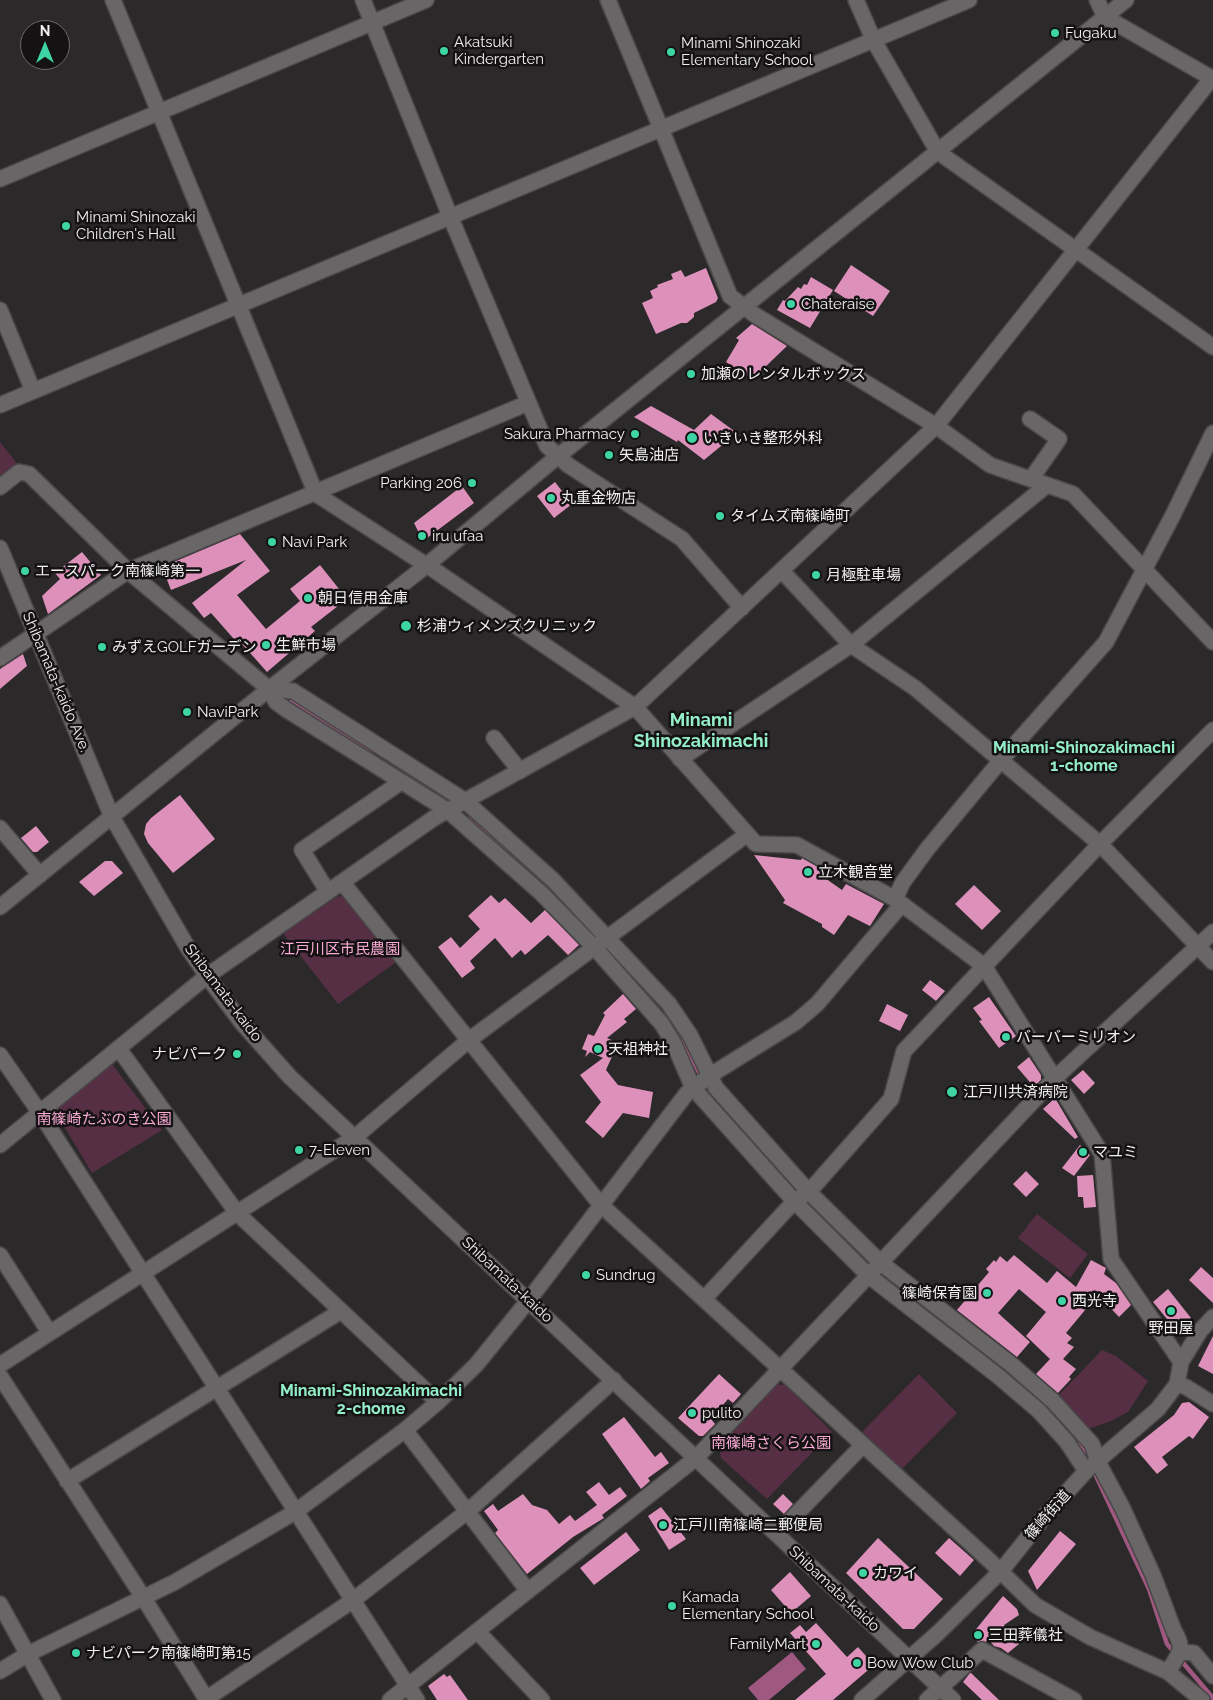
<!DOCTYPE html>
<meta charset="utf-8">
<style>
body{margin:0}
#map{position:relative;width:1213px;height:1700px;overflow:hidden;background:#2c292b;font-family:Raleway,sans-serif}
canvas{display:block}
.north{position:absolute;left:20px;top:20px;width:50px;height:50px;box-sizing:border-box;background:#141213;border:1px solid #6c6a6b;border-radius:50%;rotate:0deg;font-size:14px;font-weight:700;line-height:20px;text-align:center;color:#f0eeef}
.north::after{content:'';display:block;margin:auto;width:18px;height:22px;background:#3ed4a3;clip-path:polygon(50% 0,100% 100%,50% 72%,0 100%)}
</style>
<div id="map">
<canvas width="1213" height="1700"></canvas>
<div class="north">N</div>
</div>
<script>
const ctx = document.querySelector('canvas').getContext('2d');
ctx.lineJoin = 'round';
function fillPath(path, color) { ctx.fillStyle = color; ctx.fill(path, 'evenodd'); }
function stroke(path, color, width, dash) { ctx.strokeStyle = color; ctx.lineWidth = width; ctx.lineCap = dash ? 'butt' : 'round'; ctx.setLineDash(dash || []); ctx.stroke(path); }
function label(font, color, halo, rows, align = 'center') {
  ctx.font = font + ' Raleway,"Noto Sans JP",sans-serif'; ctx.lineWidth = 5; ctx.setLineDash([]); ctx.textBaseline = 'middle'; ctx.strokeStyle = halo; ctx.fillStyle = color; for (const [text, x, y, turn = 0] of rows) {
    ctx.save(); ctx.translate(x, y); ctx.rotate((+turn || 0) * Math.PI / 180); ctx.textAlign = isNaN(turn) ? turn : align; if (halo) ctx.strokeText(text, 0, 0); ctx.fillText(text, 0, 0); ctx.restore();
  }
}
fillPath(new Path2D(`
 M0,442l19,24 -19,14z
 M343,896l53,66 -58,42 -55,-71 54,-36z
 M111,1063l51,67 -70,43 -37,-62z
 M1037,1214l51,40 -18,24 -52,-40z
 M1102,1350l14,6 32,25 -20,31 -19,10 -25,8 -27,-33z
 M919,1374l38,39 -56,57 -40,-37z
 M774,1384l12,1 46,47 -65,67 -46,-41 -2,-12z`), '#572f45');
fillPath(new Path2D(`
 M792,1652l14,17 -37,31h-11l-10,-12z`), '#9f587f');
stroke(new Path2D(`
 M292,701l78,52
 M468,819l69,57
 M555,893l37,41
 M666,1018l10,11 26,49
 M709,1089l7,14 63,66
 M820,1213l43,45 77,64
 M1067,1431l16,17 66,141 18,55 46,54`), '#9f587f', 4.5);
fillPath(new Path2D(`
 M851,265l39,26 -17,25 -39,-25z
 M706,268l12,30 -2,4 -22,11v4l-7,6h-6l-25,11 -14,-31 11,-5 -3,-7 8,-4 -1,-2 16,-6 -2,-5 10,-4 4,7z
 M811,277l22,13 -23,38 -33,-18 6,-10 2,1 13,-14 3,2 3,-5 3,1z
 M752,324l35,22 -25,24 -12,7 -24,-15 13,-22 -3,-2z
 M651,406l43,24 17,-16 26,19 -33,27 -26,-20 -1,2 -43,-25z
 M555,482l17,22 -18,14 -17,-22z
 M462,486l12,17 -51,38 -9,-18z
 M240,534l30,37 -33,24 29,34 34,-28 -10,-12 30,-24 27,34 -36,28 4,4 -48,41 -24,-27 -2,2 -30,-34 -7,5 -12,-15 54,-43 -75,30 -9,-23z
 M82,552l19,23 -53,39 -6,-18 18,-17 -5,-6z
 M23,654l4,12 -27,23v-20z
 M180,795l35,44 -42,34 -25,-30 -4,-9 2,-10 5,-6z
 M36,826l13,16 -12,10h-4l-12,-14z
 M754,855l47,5 1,-2 23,13 -3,5 20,14 4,-6 38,20 -14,22 -22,-11 -14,20 -12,-8v-3l-39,-21 2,-3z
 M105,861h7l11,12 -29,23 -15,-14z
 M974,885l27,26 -19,19 -27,-26z
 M491,895l8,8 6,-5 26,25 14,-13 34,35 -11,10 -20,-20 -23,20 -4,-5 -9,8 -17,-20 -25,23 5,7 -13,10 -24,-31 13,-10 9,11 20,-19 -12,-13z
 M930,980l15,11 -9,10 -14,-11z
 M623,994l13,15 -12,10 3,3 -20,16 11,5 -12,27 12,15 35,7 -4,26 -26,-5 -20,25 -18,-16 16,-20 -21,-27 23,-17 -13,-6 -5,5 2,-6 -5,-2 6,-15 6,2 11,-21 -2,-2z
 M989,997l27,39 -17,12 -20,-27 3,-1 -9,-12z
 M887,1004l21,11 -8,16 -21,-10z
 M1029,1057l12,18v5l-7,7 -17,-20z
 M1083,1070l12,13 -11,11 -13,-14z
 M1055,1098l23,39 -3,2 -32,-30z
 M1080,1145l10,10 -16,21 -12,-8z
 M1026,1171l13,13 -13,13 -13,-13z
 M1093,1175l3,32 -12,1 -1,-11h-5l-1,-21z
 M1014,1255l33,28 10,-12 19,16 15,-27 15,8 -2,6 12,9 15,22 -12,12 -15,-16 -2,2 -7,-5 -29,35 6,5 -5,5 7,4 -11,12 13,10 -7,8 2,2 -13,14 -22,-19 14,-15 -24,-23 20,-24 -27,-23 -21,24 32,29 -13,15 -60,-47 32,-38 -3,-3 8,-9 2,2 4,-6 7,6z
 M1201,1267l12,11v25l-24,-23z
 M1168,1289l23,29 -18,15 -9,-12 3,-2 -14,-17z
 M1213,1336v38l-15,-8z
 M719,1374l22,20 -8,9 -5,-4 -17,20 4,5 -12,12h-4l-21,-18z
 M1189,1402l20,15 -16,22 -4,-3 -27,21 6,8 -11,9 -23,-27 40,-32 8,-12z
 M624,1417l31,40 6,-5 8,11 -21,15 2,3 -9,8 -39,-55z
 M599,1482l10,13 11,-8 7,9 -25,19 2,3 -31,19 -46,37 -32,-41 3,-3 -14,-19 9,-7 5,7 25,-17 9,11 15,5 12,14 11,-9 5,6 22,-16 -11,-13z
 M783,1494l10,10 -9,10 -11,-10z
 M661,1507l25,32 -17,11 -21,-34z
 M1060,1531l16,13 -39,46 -9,-19z
 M626,1532l14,18 -46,35 -14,-17z
 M878,1538l65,61 -29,30h-11l-57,-56z
 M949,1538l25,22 -14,16 -25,-23z
 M790,1572l21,24 -20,17 -20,-23z
 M1003,1596l14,13 2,6 -15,10 15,19 -11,9 -7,-5 -7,-2 -6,-7 -2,3h-8l-5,-5v-4z
 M816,1623l31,34 11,-10 16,18 -41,35h-38l31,-26 -36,-41 10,-8 6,7z
 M970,1673h1l28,27h-17l-19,-18z
 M444,1674l3,3 3,-2 18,25h-31l-9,-14z`), '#dd91ba');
const street = new Path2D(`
 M113,0l203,494 121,78 198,135 121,137 41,1 98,54 89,67 118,188 9,105 70,103
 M363,0l87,216 97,230 21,19 114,74 60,69
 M608,0l122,296 25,19 181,111 54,39 83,29 140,148
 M856,0l18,41 64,111 275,195
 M1097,0l8,17 108,62
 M0,179l426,-179
 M0,310l33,81
 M0,405l969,-405
 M1030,419l29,20 -28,40
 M0,487l19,-15 10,2 99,97 141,118
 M782,571l69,74 64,43 185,156 113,118
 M0,658l128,-87 400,-168
 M494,738l26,33
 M680,759l171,-114 196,-160
 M0,828l40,47
 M342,882l259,323 389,356 45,44 55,32 78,35 34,28
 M328,892l-26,-42 99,-68
 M895,899l8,-17 25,-34 74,-89 104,-117 67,-127 40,-82
 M119,1049l118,164 201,189
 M0,1055l40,58 377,587
 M709,1076l87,-54 21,-18 85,-100
 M0,1145l207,-169 227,-158 201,-111 301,-281 276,-348
 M0,1255l49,77
 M704,1299l85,-92 25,-21 77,-87 13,-48 196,-207 113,-114
 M0,1365l355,-228 114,-97 277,-205
 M0,1376l143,221 64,103
 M1177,1384l9,3 27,17
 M405,1430l123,161
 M1086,1471l-19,-29 -28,-31 -41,-35 -129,-100 -74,-74 -102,-114 -19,-44 -12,-20 -67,-76 -54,-55 -94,-83 -160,-100 -11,-8 -7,-13 24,2 171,109 89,80 116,124 21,31 26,53 92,103 73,72 131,102 41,36 39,43 6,18 25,47 30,66 21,56c12,18 4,24 -6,41
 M67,1481l274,-170
 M777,1534l86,-89
 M477,1631l65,69
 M1180,1652l14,1 19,23
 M206,1699l146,-98 116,-90 146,-131
 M390,1700l306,-242 359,-380 158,-146
 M927,1700l55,-50 92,50`);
const secondary = new Path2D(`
 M0,548l112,269 76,131 19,28 35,47 48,54 663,623
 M0,907l269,-218 158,-124 130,-108 569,-457
 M0,1604l53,96
 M0,1671l28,-17 147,-72 120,-70 110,-82 33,-28 38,-37 52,-64 159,-208 22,-17
 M862,1700l76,-67 63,-62 44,-55 42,-46 71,-61 19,-25 4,-22 19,-31 13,-14`);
stroke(street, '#494748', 18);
stroke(secondary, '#494748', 18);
stroke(street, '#696667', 15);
stroke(secondary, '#696667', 15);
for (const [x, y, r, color] of [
 [1055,33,5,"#3ed4a3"],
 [444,51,5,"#3ed4a3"],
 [671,52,5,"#3ed4a3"],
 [66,226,5,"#3ed4a3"],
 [791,304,5,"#3ed4a3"],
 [691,374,5,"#3ed4a3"],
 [635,434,5,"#3ed4a3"],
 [692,438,6,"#3ed4a3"],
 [609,455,5,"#3ed4a3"],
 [472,483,5,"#3ed4a3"],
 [551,498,5,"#3ed4a3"],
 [720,516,5,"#3ed4a3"],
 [422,536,5,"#3ed4a3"],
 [272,542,5,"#3ed4a3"],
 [25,571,5,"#3ed4a3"],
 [816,575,5,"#3ed4a3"],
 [308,598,5,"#3ed4a3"],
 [406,626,6,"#3ed4a3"],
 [266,645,5,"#3ed4a3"],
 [102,647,5,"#3ed4a3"],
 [187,712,5,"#3ed4a3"],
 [808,872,5,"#3ed4a3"],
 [1006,1037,5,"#3ed4a3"],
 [598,1049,5,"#3ed4a3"],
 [237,1054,5,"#3ed4a3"],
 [952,1092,6,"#3ed4a3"],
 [299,1150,5,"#3ed4a3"],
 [1083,1152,5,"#3ed4a3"],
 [586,1275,5,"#3ed4a3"],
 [987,1293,5,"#3ed4a3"],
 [1062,1301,5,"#3ed4a3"],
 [1171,1311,5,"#3ed4a3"],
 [692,1413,5,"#3ed4a3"],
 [663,1525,5,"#3ed4a3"],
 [863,1573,5,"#3ed4a3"],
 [672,1606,5,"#3ed4a3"],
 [978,1635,5,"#3ed4a3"],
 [816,1644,5,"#3ed4a3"],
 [76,1653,5,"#3ed4a3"],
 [857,1663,5,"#3ed4a3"]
]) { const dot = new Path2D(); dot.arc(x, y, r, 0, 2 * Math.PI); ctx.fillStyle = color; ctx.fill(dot); stroke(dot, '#141213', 2); }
label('15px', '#f0eeef', '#141213', [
 ["Fugaku",1065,33],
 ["Akatsuki",454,42],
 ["Kindergarten",454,59],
 ["Minami Shinozaki",681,43],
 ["Elementary School",681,60],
 ["Minami Shinozaki",76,217],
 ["Children's Hall",76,234],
 ["Chateraise",801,304],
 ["加瀬のレンタルボックス",701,374],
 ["Sakura Pharmacy",625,434,"right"],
 ["いきいき整形外科",703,438],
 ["矢島油店",619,455],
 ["Parking 206",462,483,"right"],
 ["丸重金物店",561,498],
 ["タイムズ南篠崎町",730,516],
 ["iru ufaa",432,536],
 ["Navi Park",282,542],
 ["エースパーク南篠崎第一",35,571],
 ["月極駐車場",826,575],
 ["朝日信用金庫",318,598],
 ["杉浦ウィメンズクリニック",417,626],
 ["生鮮市場",276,645],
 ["みずえGOLFガーデン",112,647],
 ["NaviPark",197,712],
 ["立木観音堂",818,872],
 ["バーバーミリオン",1016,1037],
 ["天祖神社",608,1049],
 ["ナビパーク",227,1054,"right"],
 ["江戸川共済病院",963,1092],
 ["7-Eleven",309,1150],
 ["マユミ",1093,1152],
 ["Sundrug",596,1275],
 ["篠崎保育園",977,1293,"right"],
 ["西光寺",1072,1301],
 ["野田屋",1171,1328,"center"],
 ["pulito",702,1413],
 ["江戸川南篠崎二郵便局",673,1525],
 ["カワイ",873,1573],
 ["Kamada",682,1597],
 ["Elementary School",682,1614],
 ["三田葬儀社",988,1635],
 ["FamilyMart",806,1644,"right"],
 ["ナビパーク南篠崎町第15",86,1653],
 ["Bow Wow Club",867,1663]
], 'left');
label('15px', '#f0eeef', '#141213', [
 ["Shibamata-kaido Ave.",56,682,67],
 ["Shibamata-kaido",223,993,53],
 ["Shibamata-kaido",507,1280,43],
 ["篠崎街道",1048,1515,-49],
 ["Shibamata-kaido",834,1589,43]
]);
label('15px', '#fbabd6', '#141213', [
 ["江戸川区市民農園",340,949],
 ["南篠崎たぶのき公園",104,1119],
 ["南篠崎さくら公園",771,1443]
]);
label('bold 16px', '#94edc9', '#141213', [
 ["Minami-Shinozakimachi",1084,748],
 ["1-chome",1084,766],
 ["Minami-Shinozakimachi",371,1391],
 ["2-chome",371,1409]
]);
label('bold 18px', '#94edc9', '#141213', [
 ["Minami",701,721],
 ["Shinozakimachi",701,742]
]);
</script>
